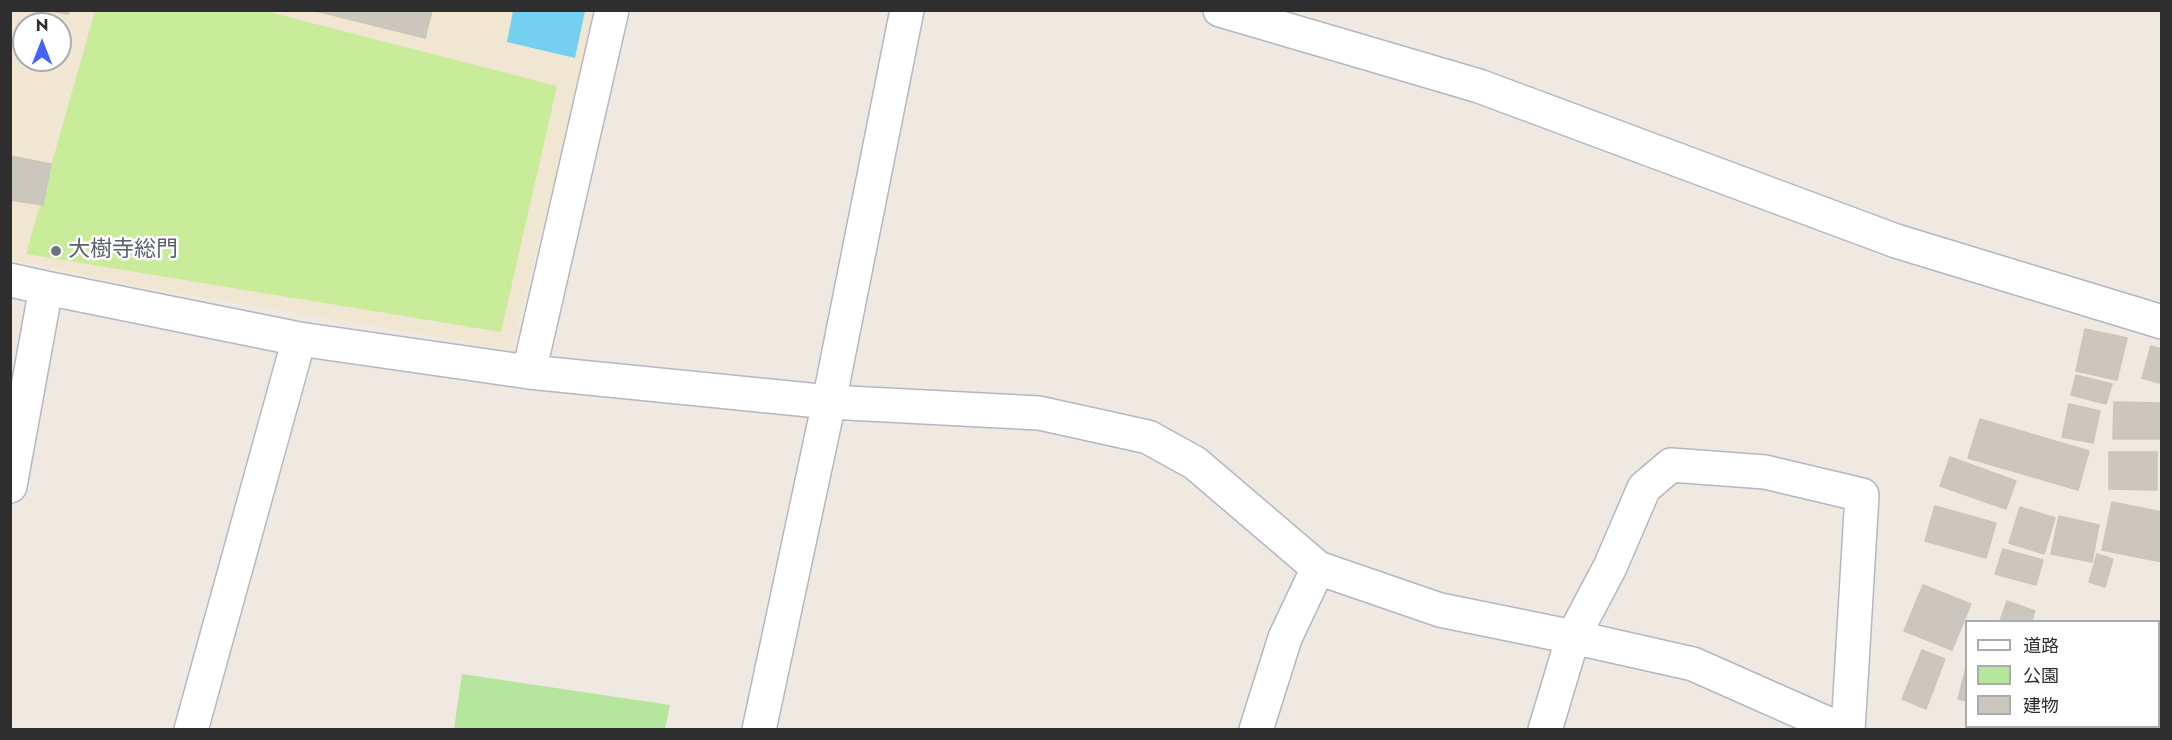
<!DOCTYPE html>
<meta charset="utf-8">
<style>
body{margin:0}
#map{position:relative;width:2172px;height:740px;overflow:hidden;background:#efe9e1;font-family:Jost,"Noto Sans JP",sans-serif}
canvas{display:block}
.frame{position:absolute;inset:0;border:12px solid #2e2e2e;pointer-events:none}
.legend{position:absolute;left:1965px;top:620px;width:195px;height:108px;box-sizing:border-box;background:#fff;border:2px solid #ababab;margin:0;padding:8px 10px;list-style:none;font-size:18px;color:#2e2e2e}
.legend li{display:flex;align-items:center;gap:12px;height:30px}
.legend b{width:30px;border:2px solid #ababab}
.north{position:absolute;left:12px;top:12px;width:60px;height:60px;box-sizing:border-box;background:#fff;border:2px solid #ababab;border-radius:50%;rotate:0deg;font-size:16px;font-weight:700;line-height:24px;text-align:center;color:#2e2e2e}
.north::after{content:'';display:block;margin:auto;width:21px;height:27px;background:#4264fb;clip-path:polygon(50% 0,100% 100%,50% 72%,0 100%)}
</style>
<div id="map">
<canvas width="2172" height="740"></canvas>
<div class="frame"></div>
<ul class="legend">
<li><b style="height:8px;background:#fff"></b>道路</li>
<li><b style="height:16px;background:#b6e59e"></b>公園</li>
<li><b style="height:16px;background:#cbc7bf"></b>建物</li>
</ul>
<div class="north">N</div>
</div>
<script>
const ctx = document.querySelector('canvas').getContext('2d');
ctx.lineJoin = 'round';
function fillPath(path, color) { ctx.fillStyle = color; ctx.fill(path, 'evenodd'); }
function stroke(path, color, width, dash) { ctx.strokeStyle = color; ctx.lineWidth = width; ctx.lineCap = dash ? 'butt' : 'round'; ctx.setLineDash(dash || []); ctx.stroke(path); }
function label(font, color, halo, rows, align = 'center') {
  ctx.font = font + ' Jost,"Noto Sans JP",sans-serif'; ctx.lineWidth = 5; ctx.setLineDash([]); ctx.textBaseline = 'middle'; ctx.strokeStyle = halo; ctx.fillStyle = color; for (const [text, x, y, turn = 0] of rows) {
    ctx.save(); ctx.translate(x, y); ctx.rotate((+turn || 0) * Math.PI / 180); ctx.textAlign = isNaN(turn) ? turn : align; if (halo) ctx.strokeText(text, 0, 0); ctx.fillText(text, 0, 0); ctx.restore();
  }
}
fillPath(new Path2D(`
 M11,11h585l-84,339 -397,-68 -104,-23zM24,24h36v36h-36z`), '#f0e6d1');
fillPath(new Path2D(`
 M462,674l208,31 -5,24h-211z`), '#b6e59e');
fillPath(new Path2D(`
 M95,11h170l292,75 -56,246 -475,-78z`), '#c9ec9a');
fillPath(new Path2D(`
 M513,11h72l-10,47 -68,-16z`), '#75cff0');
const building = new Path2D(`
 M45,10h24l-1,4z
 M312,10h120l-7,28z
 M10,156l41,8 -8,41 -33,-5z
 M2085,329l42,9 -10,42 -41,-9z
 M2151,346l11,3v25l-3,9 -17,-5z
 M2076,375l36,9 -6,20 -35,-9z
 M2114,402l48,1 -1,36h-48z
 M2069,404l31,7 -7,32 -31,-6z
 M1980,419l109,32 -11,39 -110,-32z
 M2109,452h48v38l-48,-1z
 M1950,457l66,24 -10,28 -66,-23z
 M2112,502l50,10v50l-60,-12z
 M1935,506l61,17 -10,35 -61,-17z
 M2020,507l35,11 -11,36 -35,-11z
 M2059,516l40,9 -7,37 -41,-8z
 M2003,549l40,11 -7,25 -41,-11z
 M2097,554l16,5 -8,28 -16,-5z
 M1923,585l48,19 -19,46 -48,-19z
 M2007,601l28,10 -4,11 -31,-1z
 M1922,650l23,9 -19,50 -24,-10z
 M2158,655h4v66l-4,-1z
 M1966,668v33l-8,-2z
 M2073,726h28l-1,4h-15z`);
fillPath(building, '#cbc7bf');
stroke(building, '#cbc5ba', 1.5);
const minor = new Path2D(`
 M1220,10l259,76 417,155 266,81
 M10,280l36,8 253,51 230,33 300,30 210,11 109,24 47,26 123,105 122,42 133,27 120,27 149,66
 M529,372l83,-362
 M10,486l36,-198
 M191,730l108,-391
 M759,730l70,-328 78,-392
 M1256,730l29,-92 33,-70
 M1545,730l28,-93 37,-70 34,-79 27,-23 94,7 97,23 -14,235`);
stroke(minor, '#b4b7c1', 36);
stroke(minor, '#fff', 33);
for (const [x, y, r, color] of [
 [56,251,6,"#6b7280"]
]) { const dot = new Path2D(); dot.arc(x, y, r, 0, 2 * Math.PI); ctx.fillStyle = color; ctx.fill(dot); stroke(dot, '#fff', 2); }
label('22px', '#5b616d', '#fff', [
 ["大樹寺総門",68,251]
], 'left');
</script>
